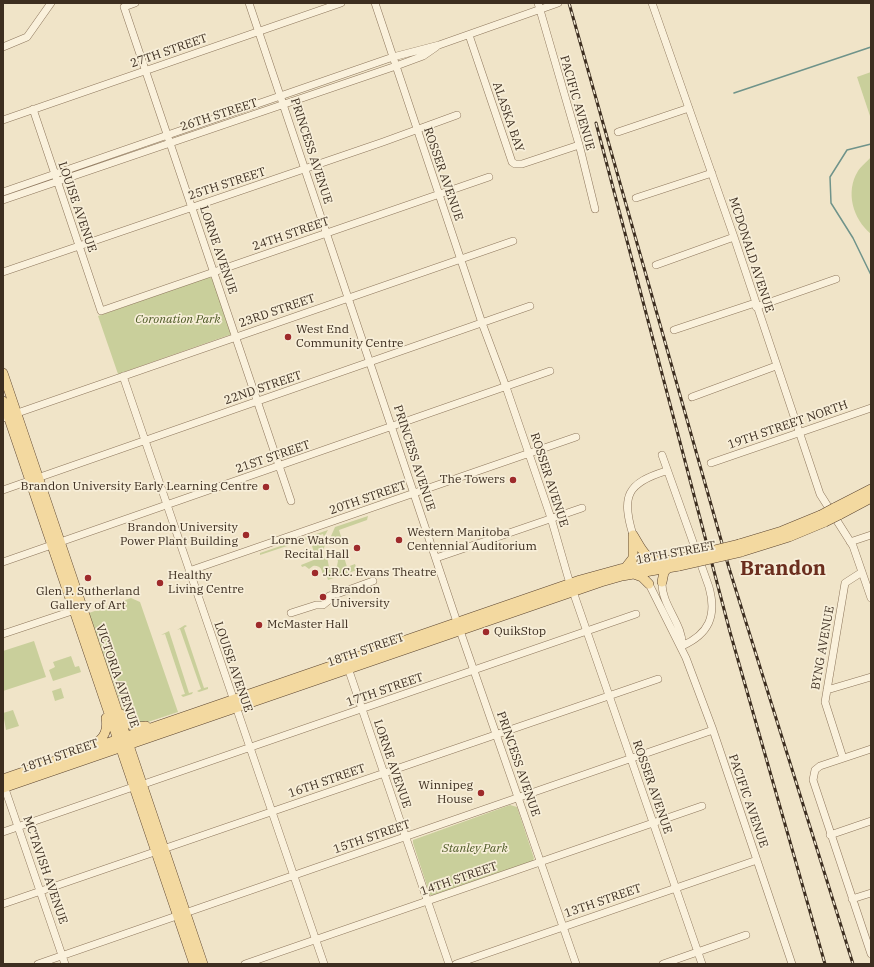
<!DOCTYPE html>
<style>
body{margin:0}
#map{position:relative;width:874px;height:967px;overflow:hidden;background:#f0e4c8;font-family:"IBM Plex Serif",serif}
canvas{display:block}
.frame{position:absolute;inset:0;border:4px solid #3d2e20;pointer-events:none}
</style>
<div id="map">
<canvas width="874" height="967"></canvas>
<div class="frame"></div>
</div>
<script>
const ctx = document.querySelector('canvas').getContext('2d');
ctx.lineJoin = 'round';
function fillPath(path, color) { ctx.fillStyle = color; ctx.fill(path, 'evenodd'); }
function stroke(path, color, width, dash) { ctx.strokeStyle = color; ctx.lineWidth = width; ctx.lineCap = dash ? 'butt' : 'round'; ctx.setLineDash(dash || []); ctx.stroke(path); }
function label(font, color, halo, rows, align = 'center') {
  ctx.font = font + ' "IBM Plex Serif",serif'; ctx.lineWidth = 3.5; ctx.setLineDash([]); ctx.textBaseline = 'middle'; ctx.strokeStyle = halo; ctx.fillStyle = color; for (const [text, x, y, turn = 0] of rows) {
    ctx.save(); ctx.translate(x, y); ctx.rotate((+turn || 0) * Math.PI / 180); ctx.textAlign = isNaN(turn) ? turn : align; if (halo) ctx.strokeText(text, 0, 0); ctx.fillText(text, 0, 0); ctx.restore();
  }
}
fillPath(new Path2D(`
 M871,72v47l-14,-42z
 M871,157v77c-18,-15 -26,-42 -13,-63 3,-5 9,-9 13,-14z
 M209,277l4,2 19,55 -114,40 -20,-58z
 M368,516l-1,4 -28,10 4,13 -4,3 -11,-3 7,-16z
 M328,530l-4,7 -1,-3 -63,21v-2z
 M323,542l3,1 -5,12 1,2h5l2,10 5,1 3,-2 1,-5 -3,-7 6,-4v6l3,1 3,10 8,-3 2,6 -29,10 -1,-3 -5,-2c1,-6 -3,-10 -9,-9l-4,3 -4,-3 -3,1 -1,-2 15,-6 -4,-13z
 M131,598l9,4 38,110 -33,11h-12l-9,-10 -35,-100z
 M185,625l2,1 -3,2 20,60 4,-1v2l-9,3 -2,-1 4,-2 -21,-60 -3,1z
 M169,631l20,62 4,-1 -1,2 -9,3 -2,-2 4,-1 -20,-60 -4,1z
 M34,641l12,36 -43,14v-40z
 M71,656l4,11 4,-1 2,6 -28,9 -4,-11 6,-3 -2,-5z
 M61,688l3,10 -9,3 -3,-10z
 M13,710l6,16 -13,4 -3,-17z
 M510,805l7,2 17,51 -1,3 -99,34h-4l-17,-52v-3z`), '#c9cf9b');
stroke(new Path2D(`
 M734,93l137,-46
 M871,144l-24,6 -17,27 1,26 22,35 18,37`), '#6f938a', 1.5);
const minor = new Path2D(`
 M135,3l-11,4 167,494
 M249,3l208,619 119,342
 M375,3l107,320 24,64 45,131 17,59 134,387
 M538,3l42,145 15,61
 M652,3l82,234 86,257 33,52 18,52
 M469,35l43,127 3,2h7l57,-19
 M3,47l24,-10 24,-34
 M33,109l68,202 388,-134
 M3,120l338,-117
 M618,132l71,-24
 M3,192l390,-135 46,-12 119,-42
 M636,198l76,-25
 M3,200l393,-134 27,-10 13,-9
 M656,265l78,-28
 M3,272l380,-130 74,-27
 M756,307l80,-28
 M674,330l81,-27
 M123,376l201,588
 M692,397l84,-31
 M3,418l510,-177
 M662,455l47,132c8,29 0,47 -27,59
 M711,463l160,-55
 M3,490l527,-184
 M633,535c-12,-39 -6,-52 33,-64
 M850,542l21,-7
 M436,558l146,-50
 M3,562l547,-191
 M189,571l387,-134
 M662,582c-1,23 22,43 20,64
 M649,584l37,74 27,72 79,234
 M337,594l36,-13
 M291,613l25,-8h7l5,-4 1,-5 6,-2
 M3,634l75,-25
 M347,665l102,299
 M827,690l44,-13
 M871,749l-51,17 -5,4 -2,10 58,174
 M843,758l-18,-56 20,-119 17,-11
 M3,783l62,181
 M141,785l495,-171
 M3,832l130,-45
 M830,835l41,-14
 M852,899l19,-6
 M3,904l655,-225
 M38,964l675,-234
 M245,964l457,-158
 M456,964l301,-104
 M663,964l83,-29`);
const major = new Path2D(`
 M3,373l200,591
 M3,401l191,563
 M834,508l37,-19
 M839,515l32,-17
 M633,535c7,11 11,23 25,26
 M739,544l43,-13 39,-16
 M741,552l48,-15 36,-15
 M626,567l7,-9v-22
 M634,574l8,3 7,7
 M662,582l2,-10 4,-4
 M121,714c5,11 13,14 25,12
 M94,744c11,-6 14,-14 12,-26
 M3,779l577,-199 40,-11 57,-10
 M3,788l598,-206 21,-6 57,-10`);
stroke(minor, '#8d765c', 8);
stroke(major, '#5b4430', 10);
stroke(minor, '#faf1dc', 7);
stroke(major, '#f3d9a0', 9);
const rail = new Path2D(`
 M569,3l160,565 124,396
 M596,123l134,509 95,332`);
stroke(rail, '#3d2e20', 3);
stroke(rail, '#f7eed8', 1.5, [4.5]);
const majorBridge = new Path2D(`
 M821,515l13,-7
 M825,522l14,-7
 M677,559l62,-15
 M679,566l62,-14`);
stroke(majorBridge, '#5b4430', 10, []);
stroke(majorBridge, '#f3d9a0', 9);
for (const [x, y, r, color] of [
 [288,337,4,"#9e2a2b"],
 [513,480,4,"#9e2a2b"],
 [266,487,4,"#9e2a2b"],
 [246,535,4,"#9e2a2b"],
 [399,540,4,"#9e2a2b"],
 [357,548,4,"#9e2a2b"],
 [315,573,4,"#9e2a2b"],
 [88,578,4,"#9e2a2b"],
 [160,583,4,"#9e2a2b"],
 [323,597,4,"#9e2a2b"],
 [259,625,4,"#9e2a2b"],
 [486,632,4,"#9e2a2b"],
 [481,793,4,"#9e2a2b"]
]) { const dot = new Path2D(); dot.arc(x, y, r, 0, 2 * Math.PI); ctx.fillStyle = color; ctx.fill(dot); stroke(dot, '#f7eed8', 1.5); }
label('12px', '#3d2e20', '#f7eed8', [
 ["27TH STREET",169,51,-19],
 ["PACIFIC AVENUE",577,103,74],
 ["26TH STREET",219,115,-18],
 ["ALASKA BAY",508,117,71],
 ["PRINCESS AVENUE",311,151,72],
 ["ROSSER AVENUE",443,174,71],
 ["25TH STREET",227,184,-18],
 ["LOUISE AVENUE",77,207,71],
 ["24TH STREET",291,234,-19],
 ["LORNE AVENUE",218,250,71],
 ["MCDONALD AVENUE",751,255,72],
 ["23RD STREET",277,311,-19],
 ["22ND STREET",263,388,-19],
 ["19TH STREET NORTH",788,425,-19],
 ["21ST STREET",273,457,-19],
 ["PRINCESS AVENUE",414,458,72],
 ["ROSSER AVENUE",549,480,72],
 ["20TH STREET",368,498,-19],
 ["18TH STREET",676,553,-11],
 ["BYNG AVENUE",823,648,-80],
 ["18TH STREET",366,650,-19],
 ["LOUISE AVENUE",233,667,71],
 ["VICTORIA AVENUE",117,676,71],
 ["17TH STREET",385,690,-19],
 ["18TH STREET",60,756,-19],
 ["LORNE AVENUE",392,764,71],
 ["PRINCESS AVENUE",518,764,71],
 ["16TH STREET",327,781,-19],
 ["ROSSER AVENUE",652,787,71],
 ["PACIFIC AVENUE",748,801,71],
 ["15TH STREET",372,837,-19],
 ["MCTAVISH AVENUE",45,870,71],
 ["14TH STREET",459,879,-19],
 ["13TH STREET",603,901,-19]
]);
label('italic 12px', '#4d5a26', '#f7eed8', [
 ["Coronation Park",178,320],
 ["Stanley Park",475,849]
]);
label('12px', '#3d2e20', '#f7eed8', [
 ["West End",296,330],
 ["Community Centre",296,344],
 ["The Towers",505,480,"right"],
 ["Brandon University Early Learning Centre",258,487,"right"],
 ["Brandon University",238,528,"right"],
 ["Power Plant Building",238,542,"right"],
 ["Western Manitoba",407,533],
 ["Centennial Auditorium",407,547],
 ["Lorne Watson",349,541,"right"],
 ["Recital Hall",349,555,"right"],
 ["J.R.C. Evans Theatre",323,573],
 ["Healthy",168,576],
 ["Living Centre",168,590],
 ["Brandon",331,590],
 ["University",331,604],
 ["Glen P. Sutherland",88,592,"center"],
 ["Gallery of Art",88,606,"center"],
 ["McMaster Hall",267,625],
 ["QuikStop",494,632],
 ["Winnipeg",473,786,"right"],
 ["House",473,800,"right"]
], 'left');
label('bold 20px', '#6b2e1e', '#f7eed8', [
 ["Brandon",783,569]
]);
</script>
